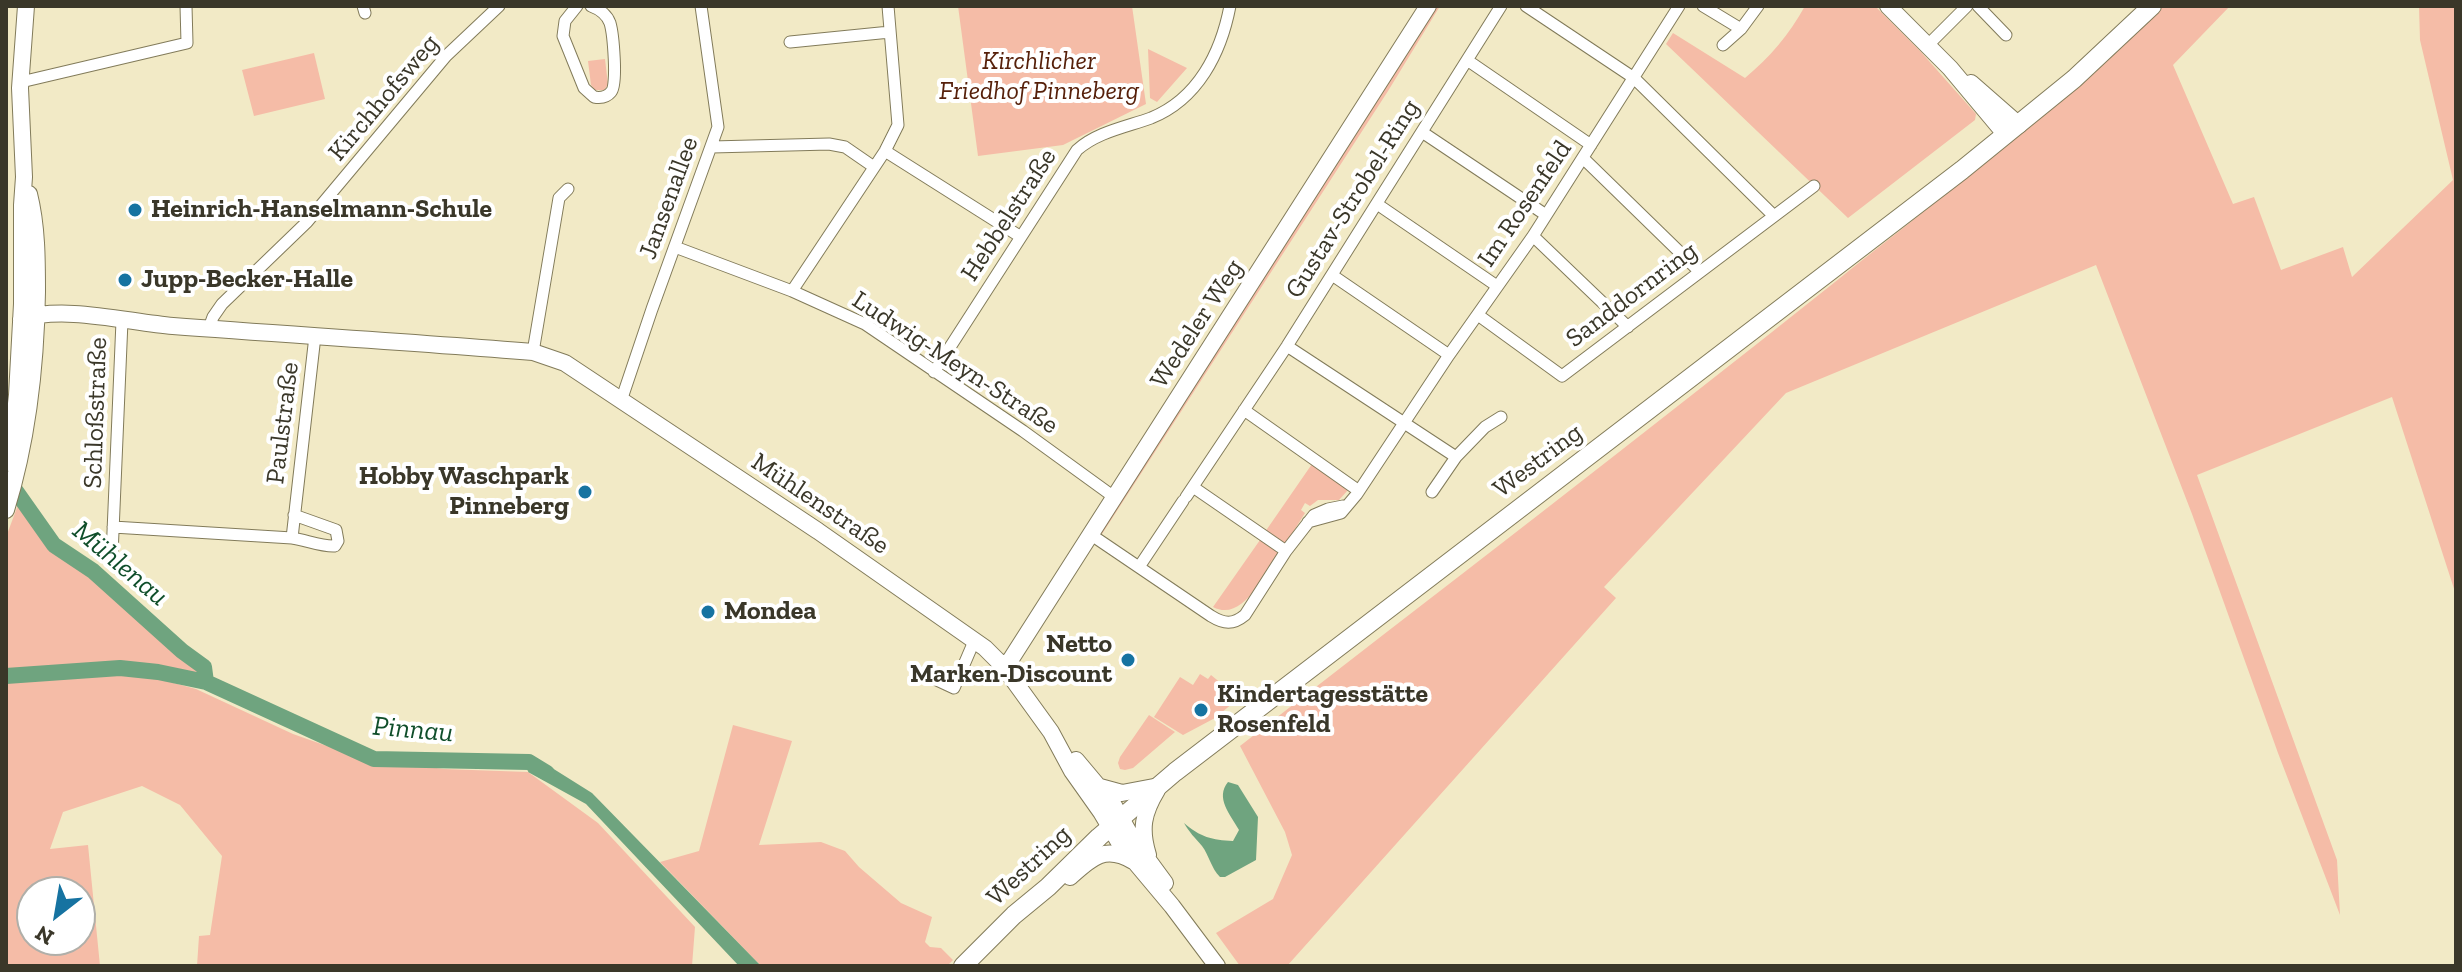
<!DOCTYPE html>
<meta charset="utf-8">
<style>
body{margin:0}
#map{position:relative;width:2462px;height:972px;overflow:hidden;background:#f2eac6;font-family:"Zilla Slab",serif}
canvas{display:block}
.frame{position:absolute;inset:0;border:8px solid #3a3729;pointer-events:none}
.north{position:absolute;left:16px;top:876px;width:80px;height:80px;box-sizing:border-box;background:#fff;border:2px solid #b0afa9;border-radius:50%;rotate:211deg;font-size:22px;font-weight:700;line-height:32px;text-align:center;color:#3a3729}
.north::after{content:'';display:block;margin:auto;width:28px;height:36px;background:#1673a1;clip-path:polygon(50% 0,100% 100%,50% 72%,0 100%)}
</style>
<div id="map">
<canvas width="2462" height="972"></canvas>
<div class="frame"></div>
<div class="north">N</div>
</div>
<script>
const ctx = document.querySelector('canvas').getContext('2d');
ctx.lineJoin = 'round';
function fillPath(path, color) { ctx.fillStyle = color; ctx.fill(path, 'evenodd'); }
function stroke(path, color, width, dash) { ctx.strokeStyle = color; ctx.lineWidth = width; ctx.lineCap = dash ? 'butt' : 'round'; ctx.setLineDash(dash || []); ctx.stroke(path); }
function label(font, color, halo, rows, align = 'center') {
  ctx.font = font + ' "Zilla Slab",serif'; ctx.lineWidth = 8; ctx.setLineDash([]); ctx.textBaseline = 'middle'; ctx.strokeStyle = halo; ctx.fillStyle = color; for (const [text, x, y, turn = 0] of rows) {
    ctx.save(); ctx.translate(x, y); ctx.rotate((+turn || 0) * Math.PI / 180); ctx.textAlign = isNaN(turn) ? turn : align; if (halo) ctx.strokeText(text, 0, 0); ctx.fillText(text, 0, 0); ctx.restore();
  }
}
fillPath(new Path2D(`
 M958,6h174l14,98 -83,41 -85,11z
 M1434,6h6l-52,85 -286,443 -2,-1z
 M1805,6h70l46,46 55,62 -1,6 -127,98 -182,-174 7,-11 72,45c25,-21 44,-43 60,-72z
 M2163,6h67l-57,59 60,139 21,-7 27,73 62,-23 9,30 101,-97 -33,-140 -1,-34h37v589l-64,-198 -195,78 140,385 3,55 -62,-162 -86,-239 -96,-249 -310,128 -182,194 12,11 -329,368h-47l-24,-33 57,-34 19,-44 -7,-23 -45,-86c198,-154 398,-307 595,-464 111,-89 227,-175 328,-276z
 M1148,49l39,19 -30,34 -7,-4z
 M314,53l11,46 -71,17 -12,-46z
 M605,59l3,26 -4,5h-9l-4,-5 -3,-24z
 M1312,464l36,26 -9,10h-21l-8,6 -5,-3 -4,7 4,3 -20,32 -20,-13z
 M21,497l33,48 39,26 89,80 22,16 2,15 -48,-10 -32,-2 70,19 97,45 68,24 83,11 84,3 70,51 97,104 -3,39h-495l2,-30 11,-1 12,-79 -42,-51 -38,-19 -79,26 -13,37 38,-4 12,121h-94v-429zM32,892h48v48h-48z
 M1260,540l19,13c-14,20 -36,70 -66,54z
 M1200,674l8,5 3,-4 28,23 -24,20 -32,17 -29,-18 26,-40 13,8z
 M1149,715l26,17 -42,36 -8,2 -5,-1 -2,-6 2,-6z
 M733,725l59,16 -33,104 62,-3 24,9 14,16 42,36 31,14 -7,25 5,5 11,1 12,12 -6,6h-186l-101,-104 39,-11z`), '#f5bca7');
fillPath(new Path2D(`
 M533,756l59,37 169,173h-22l-153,-162 -58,-32z
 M1228,782l10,3 20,32 -2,43 -31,17h-5c-9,-9 -11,-22 -18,-31 -7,-8 -13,-14 -18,-23 16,14 28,17 49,18l6,-11c-9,-16 -24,-32 -11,-48z`), '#6fa47f');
stroke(new Path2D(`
 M6,477l48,68 39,26 89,80 22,16 2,15
 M6,676l114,-8 38,4 48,10 168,77 155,3 18,11`), '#6fa47f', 16);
const street = new Path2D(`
 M363,6l2,7
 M577,6l-12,15 -2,15 21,52 10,9c6,1 13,0 17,-5 7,-7 2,-59 -1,-69 -3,-8 -11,-14 -19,-17
 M1526,6l108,72 140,138
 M1703,6l38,23
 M1978,6l28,29
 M790,42l100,-10
 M1723,45l18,-16 17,-23
 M1928,45l39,-39
 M1467,60l124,85
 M21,82l166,-39 -1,-37
 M1422,132l124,83
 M712,147l117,-3 16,3 29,20
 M885,151l136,86
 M1583,158l117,114
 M1377,204l120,82
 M1533,236l95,91
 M675,247l117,44 73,33 158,107 91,66
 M1332,275l117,80
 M792,291l93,-140 13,-26 -10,-119
 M1478,315l84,61 252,-190
 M209,328l4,-11 9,-13 85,-82 139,-166 53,-50
 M1287,346l169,111 29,-30 16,-10
 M533,352l26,-154 9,-9
 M934,372l143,-222c20,-18 49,-23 74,-32 47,-19 70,-65 79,-112
 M621,401l31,-92 66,-182 -17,-121
 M1244,410l115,81
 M1193,487l93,64
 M1432,492l24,-35
 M1186,497l101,-151 214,-340
 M1308,522l33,-9 16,-19 92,-139 84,-119 146,-230
 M113,527l179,11 23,-202
 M1090,534l121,82c13,8 22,9 34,-1l41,-64 28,-36 14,-6 15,-3
 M292,538c14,2 30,9 43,8l3,-5 -2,-11 -42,-15
 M112,555l10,-234
 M1139,567l44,-66
 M924,674l30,14 18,-42`);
const secondary = new Path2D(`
 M1888,6l62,62 56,67
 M1971,83l48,42
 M21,319c43,-14 106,3 152,7 120,9 240,16 360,26l32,11 253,168 167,117 19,19 47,65 21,39 29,41 19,32 52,62 45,60
 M6,463l7,-33 4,-35 5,-91v-99l2,-28 -4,-89 6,-82
 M6,510c22,-71 30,-144 31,-218 0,-32 0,-66 -8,-98
 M1004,667l7,-8 417,-653
 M1076,760l37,44 19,34 33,45
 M1100,787l22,6 37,-7
 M1148,855c-8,-26 -5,-42 9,-65
 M1070,877c21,-19 35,-33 63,-16`);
const primary = new Path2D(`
 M963,966l51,-51 34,-28 51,-50 76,-65 787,-602 112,-91 78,-73`);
stroke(street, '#827b5a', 13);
stroke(secondary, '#827b5a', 18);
stroke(primary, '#827b5a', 20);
stroke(street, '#fff', 11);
stroke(secondary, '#fff', 16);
stroke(primary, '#fff', 18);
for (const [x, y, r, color] of [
 [135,210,8,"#1673a1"],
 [125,280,8,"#1673a1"],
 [585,492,8,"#1673a1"],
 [708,612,8,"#1673a1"],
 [1128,660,8,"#1673a1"],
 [1201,710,8,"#1673a1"]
]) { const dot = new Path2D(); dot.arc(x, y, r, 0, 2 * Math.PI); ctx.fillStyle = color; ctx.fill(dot); stroke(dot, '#fff', 3); }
label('italic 26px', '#56200a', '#fff', [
 ["Kirchlicher",1039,62],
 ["Friedhof Pinneberg",1039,92]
]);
label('26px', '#3a3729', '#fff', [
 ["Kirchhofsweg",384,98,-50],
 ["Jansenallee",669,198,-70],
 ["Gustav-Strobel-Ring",1353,199,-58],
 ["Im Rosenfeld",1525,204,-56],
 ["Hebbelstraße",1009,215,-57],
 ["Sanddornring",1632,295,-37],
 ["Wedeler Weg",1197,324,-57],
 ["Ludwig-Meyn-Straße",955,363,33],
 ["Schloßstraße",96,413,-88],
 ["Paulstraße",283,423,-83],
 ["Westring",1538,461,-37],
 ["Mühlenstraße",820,504,34],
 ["Westring",1029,866,-43]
]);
label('bold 26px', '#3a3729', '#fff', [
 ["Heinrich-Hanselmann-Schule",151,210],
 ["Jupp-Becker-Halle",141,280],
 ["Hobby Waschpark",569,477,"right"],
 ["Pinneberg",569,507,"right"],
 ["Mondea",724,612],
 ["Netto",1112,645,"right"],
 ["Marken-Discount",1112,675,"right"],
 ["Kindertagesstätte",1217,695],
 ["Rosenfeld",1217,725]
], 'left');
label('italic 28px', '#0f4e2a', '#fff', [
 ["Mühlenau",120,564,40],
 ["Pinnau",413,730,5]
]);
</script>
